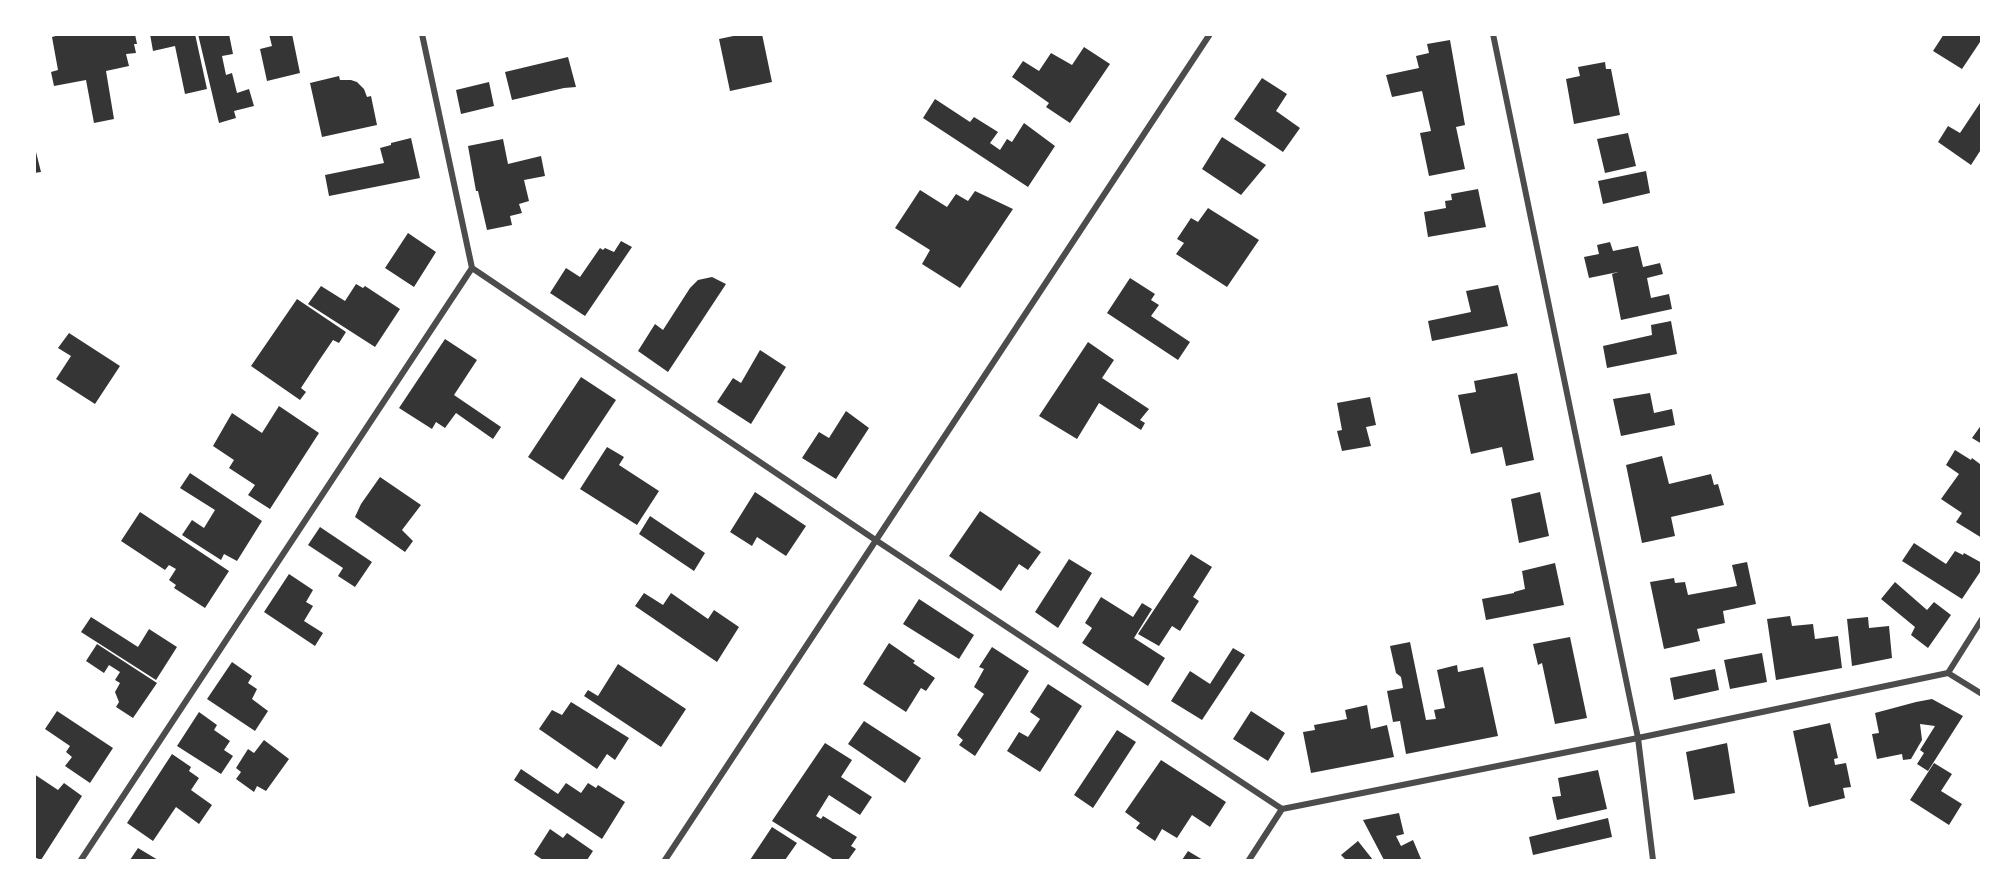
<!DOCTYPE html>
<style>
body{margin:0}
#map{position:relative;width:2016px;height:895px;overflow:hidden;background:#fff;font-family:"Work Sans",sans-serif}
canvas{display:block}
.frame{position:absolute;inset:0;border:36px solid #fff;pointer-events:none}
</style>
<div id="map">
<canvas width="2016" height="895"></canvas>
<div class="frame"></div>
</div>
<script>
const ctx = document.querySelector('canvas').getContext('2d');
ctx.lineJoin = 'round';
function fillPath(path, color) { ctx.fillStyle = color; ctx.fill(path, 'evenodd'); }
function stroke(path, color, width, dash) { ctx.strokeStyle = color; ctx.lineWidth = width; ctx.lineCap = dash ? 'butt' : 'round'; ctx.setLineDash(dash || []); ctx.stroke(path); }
fillPath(new Path2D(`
 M63,34h72l2,10h-3l2,9 -10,1 3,12 -23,5 8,48 -20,4 -8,-43 -32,6 -3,-14 7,-2 -6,-33z
 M150,34h45l12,55 -22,5 -10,-48 -22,5z
 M198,34h31l4,20 -11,2 4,19 6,-2 5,20 12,-4 5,17 -20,5 2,7 -17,5z
 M269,34h23l8,39 -33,8 -7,-32 12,-3z
 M743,34h19l10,48 -42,9 -11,-52z
 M1944,34h38v5l-20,30 -29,-18z
 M1450,40l15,85 -9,2 9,42 -36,7 -9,-43 11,-2 -9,-40 -30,6 -6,-22 33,-7 -3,-12 13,-3 -2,-9z
 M1084,47l26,17 -40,59 -24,-16 3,-4 -37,-26 11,-16 16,10 12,-18 21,12z
 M568,57l8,30 -12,1 -52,12 -7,-28z
 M1605,62l1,7h5l9,46 -46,9 -8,-45 14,-3 -2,-9z
 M339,76l1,4h11l6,2 7,7 3,8 4,-1 6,29 -55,12 -12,-54z
 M1262,78l25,16 -11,17 24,17 -17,24 -49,-33z
 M489,82l5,24 -33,8 -5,-24z
 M935,99l35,23 4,-5 24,15 -8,11 10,7 7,-11 5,3 12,-19 31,23 -27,41 -105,-69z
 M1982,100v48l-11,17 -33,-23 10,-16 12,7z
 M1628,133l8,33 -31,7 -8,-34z
 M1222,137l44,28 -25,30 -39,-26z
 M411,138l9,40 -91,18 -4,-21 59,-12 -4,-15 11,-3v-2z
 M503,139l5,25 33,-8 4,20 -21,4 5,21 -10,3 3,9 -12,3 2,9 -25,5 -9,-39h-2l-8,-45z
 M34,144l7,28 -7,1z
 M1646,171l4,22 -47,11 -5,-23z
 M1478,189l8,38 -58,10 -4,-25 22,-4 -1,-7 7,-1 -1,-6z
 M920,190l27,17 9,-13 12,7 7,-10 38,18 -53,79 -38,-24 8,-14 -35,-22z
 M1208,208l51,32 -32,47 -51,-33 8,-11 -7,-4 14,-21 7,4z
 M408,233l28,19 -22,35 -29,-19z
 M621,241l11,6 -47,69 -35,-23 16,-25 14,9 20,-29 3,2 2,-2 9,4z
 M1610,242l3,9 25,-5 5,21 17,-4 3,11 -16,4 4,20 18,-4 3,15 -51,11 -9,-46 6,-2 -29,6 -5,-21 15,-3 -2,-9z
 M712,277l14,7 -58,88 -30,-21 17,-27 8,6 27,-42 8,-8z
 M1130,278l25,16 -4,6 8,5 -8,11 39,26 -12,18 -71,-47z
 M356,284l7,4 2,-2 35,23 -25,38 -67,-43 13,-18 24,15z
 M1498,285l10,41 -76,15 -4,-20 43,-9 -5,-21z
 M297,299l49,33 -7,11 -6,-3 -15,22 -17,26 5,4 -6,8 -49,-34z
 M1671,321l6,33 -70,14 -4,-22 49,-11 -1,-10z
 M69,333l51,33 -25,38 -39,-25 15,-23 -13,-8z
 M445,339l32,21 -23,35 47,32 -8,12 -37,-26 -11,15 -9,-6 -4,7 -33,-21z
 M1088,342l26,18 -12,18 47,31 -9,11 5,3 -4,7 -42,-27 -22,36 -38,-23z
 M760,350l26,17 -35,57 -34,-22 16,-24 8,5z
 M1517,373l17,87 -28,6 -4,-19 -31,7 -13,-59 18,-3 -2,-11z
 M581,377l35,23 -53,80 -35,-23z
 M1650,393l4,20 18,-4 3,16 -54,11 -8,-37z
 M1370,397l6,28 -10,2 5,19 -29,5 -5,-20 5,-1 -5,-27z
 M279,406l40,27 -49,76 -22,-14 7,-10 -26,-17 5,-8 -21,-14 19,-33 30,20z
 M846,411l23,17 -33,51 -34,-21 17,-26 10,6z
 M1982,424v20l-10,-6z
 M607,447l17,10 -5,8 40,26 -22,34 -57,-36z
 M1955,450l16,10 1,-2 8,6 2,-3v77l-26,-16 6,-9 -21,-14 18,-25 -13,-9z
 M1662,456l7,28 42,-10 3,11 4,-1 6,21 -53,12 4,19 -33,7 -16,-78z
 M190,473l72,48 -25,40 -13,-7 -3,6 -39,-25 10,-15 12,8 11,-18 -35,-22z
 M380,477l41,28 -19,25 11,11 -8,11 -50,-35 6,-13z
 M755,492l51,34 -20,30 -29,-19 -5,9 -22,-14z
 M1540,492l9,44 -30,7 -8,-44z
 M980,511l61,41 -13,18 -9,-6 -18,27 -52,-35z
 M140,512l89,59 -24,37 -31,-20 2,-3 -7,-5 7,-11 -7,-4 -4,5 -44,-29z
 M650,516l55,37 -11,18 -55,-37z
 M320,527l52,35 -17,25 -17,-11 5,-8 -35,-23z
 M1914,543l32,21 9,-13 8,4 1,-2 18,10v6l-20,30 -60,-38z
 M1191,554l21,13 -19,30 6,4 -19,30 -8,-5 -13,20 -21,-12z
 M1069,559l23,14 -34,55 -23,-16z
 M1747,562l9,42 -33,7 2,12 -28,6 3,12 -36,8 -14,-67 24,-4 1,5 10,-1 3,13 49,-9 -5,-21z
 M1555,563l9,42 -78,15 -4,-21 32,-6v-1l11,-3 -3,-18z
 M289,574l24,16 -7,12 7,4 -9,15 19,12 -8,13 -51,-34z
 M1895,582l32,28 7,-8 17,13 -23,33 -17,-13 4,-8 -34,-28z
 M644,593l19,12 8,-12 37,26 6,-9 25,17 -22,35 -82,-56z
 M1101,597l32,20 9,-14 10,6 -18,29 31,20 -17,28 -66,-43 10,-15 -7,-5z
 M919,599l55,36 -15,24 -56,-35z
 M1790,616l2,10 21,-2 2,15 23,-3 4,32 -66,12 -9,-61z
 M91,617l47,30 11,-18 28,18 -21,33 -75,-48z
 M1868,617l1,11 20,-2 3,32 -40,8 -5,-47z
 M1570,637l17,81 -32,6 -13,-61 -4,2 -5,-21z
 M1410,642l16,78 10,-1 -2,-9 11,-2 -8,-38 20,-5 1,7 25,-5 15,69 -92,18 -6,-33 -7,1 -6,-31 16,-3 -2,-11 -5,-4 -6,-27z
 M889,643l26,18 -2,2 22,15 -9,13 -5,-3 -15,24 -43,-28z
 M97,644l60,39 -24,35 -17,-11 3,-5 -4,-10 5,-9 -5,-3 5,-8 -11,-7 -5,8 -18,-12z
 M992,647l37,24 -54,85 -16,-11 4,-5 -6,-5 27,-41 -10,-7 10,-18 -5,-2z
 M1233,648l12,7 -43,65 -31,-19 19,-30 20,13z
 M1762,653l5,29 -37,7 -6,-29z
 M232,662l20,14 -4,7 9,6 -5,10 16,12 -13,20 -48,-32z
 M618,664l68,45 -25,38 -77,-51 4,-6 10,6z
 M1715,669l4,21 -45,10 -4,-22z
 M1048,684l34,22 -42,66 -33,-21 12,-19 9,5 12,-18 -10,-7z
 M1932,699l31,17 -35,55 -11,-7 7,-11 -4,-3 15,-24 -15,-2 2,16 -11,19 -8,1 -1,-6 -25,5 -5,-25 7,-1 -4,-20 41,-11z
 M571,702l58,36 -14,22 -8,-6 -10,15 -58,-40 13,-19 10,5z
 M1367,705l4,24 16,-4 7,32 -83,16 -8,-41 12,-2 -1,-5 33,-6 -2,-9z
 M57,711l56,37 -23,35 -25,-17 7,-9 -6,-5 4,-6 -25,-17z
 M1251,711l34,22 -17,28 -35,-22z
 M199,712l18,13 -3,5 16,11 -6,9 9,6 -12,18 -44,-28z
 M864,721l57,37 -16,25 -57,-39z
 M1830,723l8,35 -4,1 1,6 11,-2 5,24 -8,1 2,10 -36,9 -16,-76z
 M1117,730l19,12 -43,66 -19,-13z
 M264,740l25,19 -23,32 -9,-5 -3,6 -18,-13 5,-7 -5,-4 12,-19 6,4z
 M825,743l27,17 -11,17 31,20 -12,18 -31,-20 -13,21 5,3 2,-3 34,21 -6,9 5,3 -8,11h-14l-62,-39z
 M1727,743l8,50 -41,7 -8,-48z
 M172,754l19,13 -2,4 10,7 -8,12 21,15 -13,19 -23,-17 -23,34 -26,-18z
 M1161,760l65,42 -16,25 -18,-12 -15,23 -15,-9 -7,12 -19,-13 4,-5 -15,-11z
 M1934,763l18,11 -11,17 21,13 -13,21 -39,-25z
 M521,769l37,25 8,-11 15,10 7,-10 8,5 2,-3 27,17 -23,37 -88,-59z
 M1598,770l9,39 -50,11 -5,-23 9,-1 -3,-18z
 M34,774l24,16 6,-7 18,13 -41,64 -7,-3z
 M1399,813l5,21 -8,2 5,10 12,-6 8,19 -3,1h-34l-21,-40z
 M1608,818l4,19 -79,18 -4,-18z
 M772,827l25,16 -12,17h-35z
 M550,829l13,9 4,-5 26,18 -6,9h-44l-9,-6z
 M1358,841l15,19h-27l-5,-5z
 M138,848l20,12h-28z
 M1188,851l15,9h-21z`), '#353535');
stroke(new Path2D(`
 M422,34l50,234 405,273 405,268 356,-71 310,-65 34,21
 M1493,34l145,704 15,122
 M1948,673l34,-54
 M81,860l391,-592
 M665,860l545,-826
 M1249,860l33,-51`), '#4c4c4c', 6);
</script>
